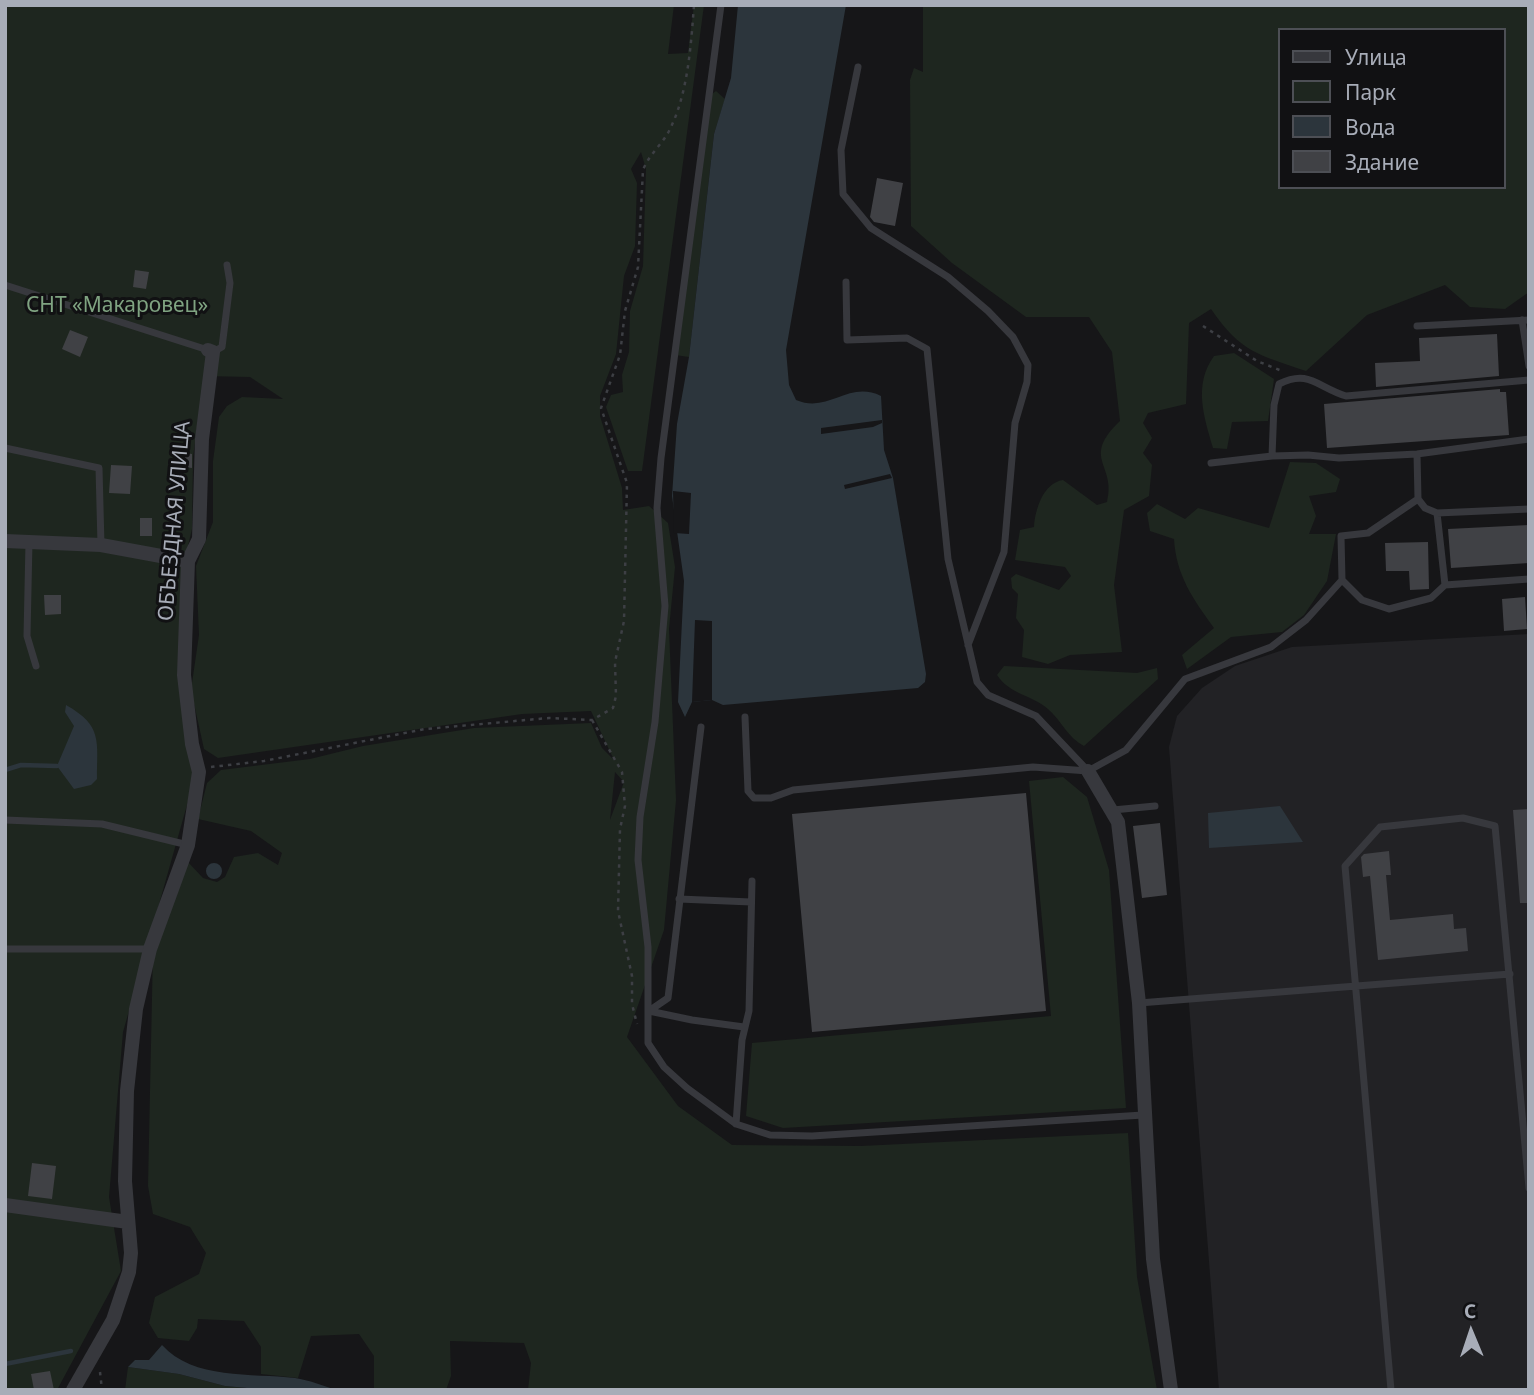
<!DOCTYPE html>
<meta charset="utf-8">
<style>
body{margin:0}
#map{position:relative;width:1534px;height:1395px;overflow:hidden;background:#161618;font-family:"Noto Sans",sans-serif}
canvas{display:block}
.frame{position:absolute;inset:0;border:7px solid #a8adb8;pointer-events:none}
.legend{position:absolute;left:1278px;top:28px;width:228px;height:161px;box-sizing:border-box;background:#111113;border:2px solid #4d4f55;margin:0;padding:9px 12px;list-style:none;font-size:21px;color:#a8adb8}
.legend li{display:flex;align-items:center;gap:14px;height:35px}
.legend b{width:35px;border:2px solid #4d4f55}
.north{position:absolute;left:1436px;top:1297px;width:70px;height:70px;-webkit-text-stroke:5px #111113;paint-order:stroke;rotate:358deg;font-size:19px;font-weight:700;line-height:28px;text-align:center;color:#a8adb8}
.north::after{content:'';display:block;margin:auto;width:24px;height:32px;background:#a8adb8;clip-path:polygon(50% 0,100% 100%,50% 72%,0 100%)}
</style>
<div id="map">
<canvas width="1534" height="1395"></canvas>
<div class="frame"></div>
<ul class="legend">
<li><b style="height:9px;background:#37383d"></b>Улица</li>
<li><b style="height:19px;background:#1e261f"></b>Парк</li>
<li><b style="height:19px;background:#2c353c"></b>Вода</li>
<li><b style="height:19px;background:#404145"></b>Здание</li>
</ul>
<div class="north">С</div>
</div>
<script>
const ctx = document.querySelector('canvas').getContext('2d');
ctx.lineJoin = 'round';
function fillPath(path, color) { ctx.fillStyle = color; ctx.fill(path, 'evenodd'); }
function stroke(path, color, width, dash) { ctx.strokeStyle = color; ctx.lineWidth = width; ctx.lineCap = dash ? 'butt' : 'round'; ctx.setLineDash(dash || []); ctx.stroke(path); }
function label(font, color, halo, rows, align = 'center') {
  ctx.font = font + ' "Noto Sans",sans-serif'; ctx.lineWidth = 6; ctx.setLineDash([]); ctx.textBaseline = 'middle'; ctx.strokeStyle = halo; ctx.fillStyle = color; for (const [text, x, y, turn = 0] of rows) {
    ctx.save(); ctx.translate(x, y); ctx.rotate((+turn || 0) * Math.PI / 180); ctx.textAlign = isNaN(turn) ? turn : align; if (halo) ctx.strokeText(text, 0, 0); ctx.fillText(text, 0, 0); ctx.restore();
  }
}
fillPath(new Path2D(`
 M1529,634v756h-310l-50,-643 8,-31 25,-28 33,-22 57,-19z`), '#222225');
fillPath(new Path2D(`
 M5,5h669l-6,49 20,-1 6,-48h10l-62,466h-14l-22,-64 5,-12 12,-3 -1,-17 7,-23 1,-41 13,-45 3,-97 -5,-17 -10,17 6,14 -2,63 -11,30 -8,78 -16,42v20l22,72 1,22 26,-4 19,17 7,44 -6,62 7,171 -12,130 -37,107 51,69 54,39 129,1 267,-13 9,144 20,113h-629l3,-27 -7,-20 -74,-2 1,35 -5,14h-72v-34l-15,-22 -48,2 -13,42 -37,-4v-27l-17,-26 -46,-2 -1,9 -8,13 -31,-3 -9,-15 6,-26 44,-23 7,-21 -16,-26 -37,-13 -5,-28 5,-236 34,-89 16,17 14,4 8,-5 9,-20 24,-4 20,12 4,-12 -31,-22 -53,-12 9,-36 14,-13 89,-11 53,-13 111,-18 117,-5 11,25 12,12 -23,-49 -69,3 -304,44 -14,-9 -13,-59 8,-55 -3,-69 17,-44v-61l6,-44 8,-11 15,-9 41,2 -33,-22 -46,-1 -11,81 -1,72 -11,46 15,198 -73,259 -14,165 12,74 -64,119h-52zM615,772l9,10 -14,38z
 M923,5h606v287l-24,17 -35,-2 -25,-22 -78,30 -61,56c-47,-16 -66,-19 -95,-62l-22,14 -3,81 -38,9 -5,10 9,15 -9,15 9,12 -3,31 -25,14 -10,75 8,67 -52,3 -22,9 -26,-7 2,-27 -8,-12 2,-24 -6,-6 -1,-10 5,-4 43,16 12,-14 -6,-9 -50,-7 5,-30 14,-3c1,-17 9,-44 29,-47l34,25 10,-3c10,-38 -27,-43 13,-81l-8,-69 -23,-35h-63l-74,-54 -41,-37 -1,-146 4,-12 9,4zM1280,30h224v157h-224z
 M716,91l9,8 -11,35 -25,223 -14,-2 34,-259z
 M1234,353l40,26 -6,42 -36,1 -5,27 -14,-1c-9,-31 -20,-63 1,-92z
 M1290,462l26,1 24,16 -4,13 -27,4 7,20 -7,18h27l-9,47 -23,34 -22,17 -51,5 -44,32 -5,-14 32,-27c-21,-29 -38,-53 -40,-89l-24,-8 -3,-18 10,-9 28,15 13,-11 71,20z
 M1004,666l133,7 20,-5 1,11 -74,67c-16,-8 -23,-26 -36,-37 -16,-14 -39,-15 -51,-34z
 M1063,777l24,20 22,73 17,238 -343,20 -37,-12 6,-73 299,-27 -22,-235z
 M128,1367l51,7 46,12 44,4h-144z`), '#1e261f');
fillPath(new Path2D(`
 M738,5h108l-60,345 3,35 7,15c33,14 52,-20 85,-4l3,54 9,28 33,196 -1,8 -7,6 -195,17 -11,-5 -20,2 -7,15 -7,-15 6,-121 -12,-85 5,-72 12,-67 25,-223 17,-56z
 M66,705c37,21 31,36 31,74l-6,6 -17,4 -17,-23 17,-40 -9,-14z
 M1280,806l23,36 -94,6 -1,-35z
 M206 871a8 8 0 1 1 16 0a8 8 0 1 1-16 0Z
 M162,1345c31,35 90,28 133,33 14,2 28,8 42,12h-68l-44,-4 -46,-12 -51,-7 7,-7h14z`), '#2c353c');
fillPath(new Path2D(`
 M882,420v3l-9,4 -52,7v-6z
 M890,474l2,4 -47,11 -1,-4z
 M673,491l18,2 -2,41 -15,-1z
 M695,620l17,1v79l-20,2z`), '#161618');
stroke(new Path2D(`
 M5,770l16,-5 36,1
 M5,1364l66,-13`), '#2c353c', 4.5);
fillPath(new Path2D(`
 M877,178l26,5 -8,43 -21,-4 -4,-5z
 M135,270l14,2 -3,17 -13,-2z
 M70,330l18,7 -8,20 -18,-8z
 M1497,334l2,42 -123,11 -1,-24 45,-2 -1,-23z
 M1500,389v3h6l3,43 -182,13 -3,-44z
 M179,452l13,2v14l-15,-2z
 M111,465l21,1 -2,28 -21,-1z
 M140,518h12v18h-12z
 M1529,525v38l-78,5 -3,-39z
 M1428,542l1,47 -19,1 -1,-19h-23l-1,-28z
 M44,595h17v19l-16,1z
 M1525,597l2,32 -23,2 -2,-32z
 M1026,793l20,218 -234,21 -20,-218z
 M1529,809v94h-9l-7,-93z
 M1160,823l7,72 -25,3 -9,-72z
 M1389,851l2,24h-5l4,45 63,-6 1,15 12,-1 2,23 -90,9 -8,-84 -7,1 -2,-20 3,-3z
 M32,1163l24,3 -4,33 -24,-3z
 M50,1371l4,19h-20l-3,-16z`), '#404145');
stroke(new Path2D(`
 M1203,326l54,35 25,10
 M592,720l30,52 3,34 -5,23 -2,82 14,65v28l5,20
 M211,767l53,-6 161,-32 124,-11 43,2 21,-12 3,-12 -1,-34 9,-41 3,-138 -26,-75 19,-53 5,-44 13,-44 5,-97c6,-16 20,-26 27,-41 18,-36 21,-84 24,-124
 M100,1372l2,18`), '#3d3f44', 2.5, [3.5, 5]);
stroke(new Path2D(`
 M721,5l-60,453 -4,50 8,98 -10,116 -15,95 -2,43 10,87v96l16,24 23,21 49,36 34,11 42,1 331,-21
 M858,67l-17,83 2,44 28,34 77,49 40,34 25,26 15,28 -1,17 -12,41 -11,129 -36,93
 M846,282l1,58 60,-2 20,11 21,210 29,123 11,13 48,21 52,55
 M5,285l203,65
 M1522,320l7,46
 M1417,326l112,-6
 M213,352l9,-5 8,-64 -3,-18
 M5,448l94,20 2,77
 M1272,456l2,-51 5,-21c30,-15 38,3 67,12l183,-16
 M1211,463l61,-7 36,-1 31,3 78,-4 112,-15
 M1418,499l7,9 12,5 92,-4
 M1437,513l8,72
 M29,542l-2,94 9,30
 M1342,580l20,20 27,9 42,-11 14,-13 84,-6
 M745,717l3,74 6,7h17l22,-8 240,-23 55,4 38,-21 59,-71 86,-32 35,-27 36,-40 -1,-44 27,-3 50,-34 -1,-45
 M1113,810l42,-4
 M5,820l97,4 86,21
 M679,899l72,3
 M5,949h144
 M1139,1003l371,-29
 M649,1011l19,-13 33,-271
 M649,1011l43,9 52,7
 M736,1124l6,-84 7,-29 3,-130
 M1391,1390l-46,-524 35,-39 83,-9 32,8 34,362`), '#37383d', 7);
stroke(new Path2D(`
 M5,541l96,4 87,16
 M1088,771l30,51 21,181 14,256 18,131
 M5,1205l123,17
 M73,1390l40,-70 16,-48 2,-19 -6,-72 2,-90 9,-82 14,-60 38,-104 11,-73 -7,-28 -8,-69 4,-114 11,-22 3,-100 11,-87 -5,-2`), '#37383d', 14);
label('21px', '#7fa381', '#111113', [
 ["СНТ «Макаровец»",117,306]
]);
label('21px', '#a8adb8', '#111113', [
 ["ОБЪЕЗДНАЯ УЛИЦА",175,521,-85]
]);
</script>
